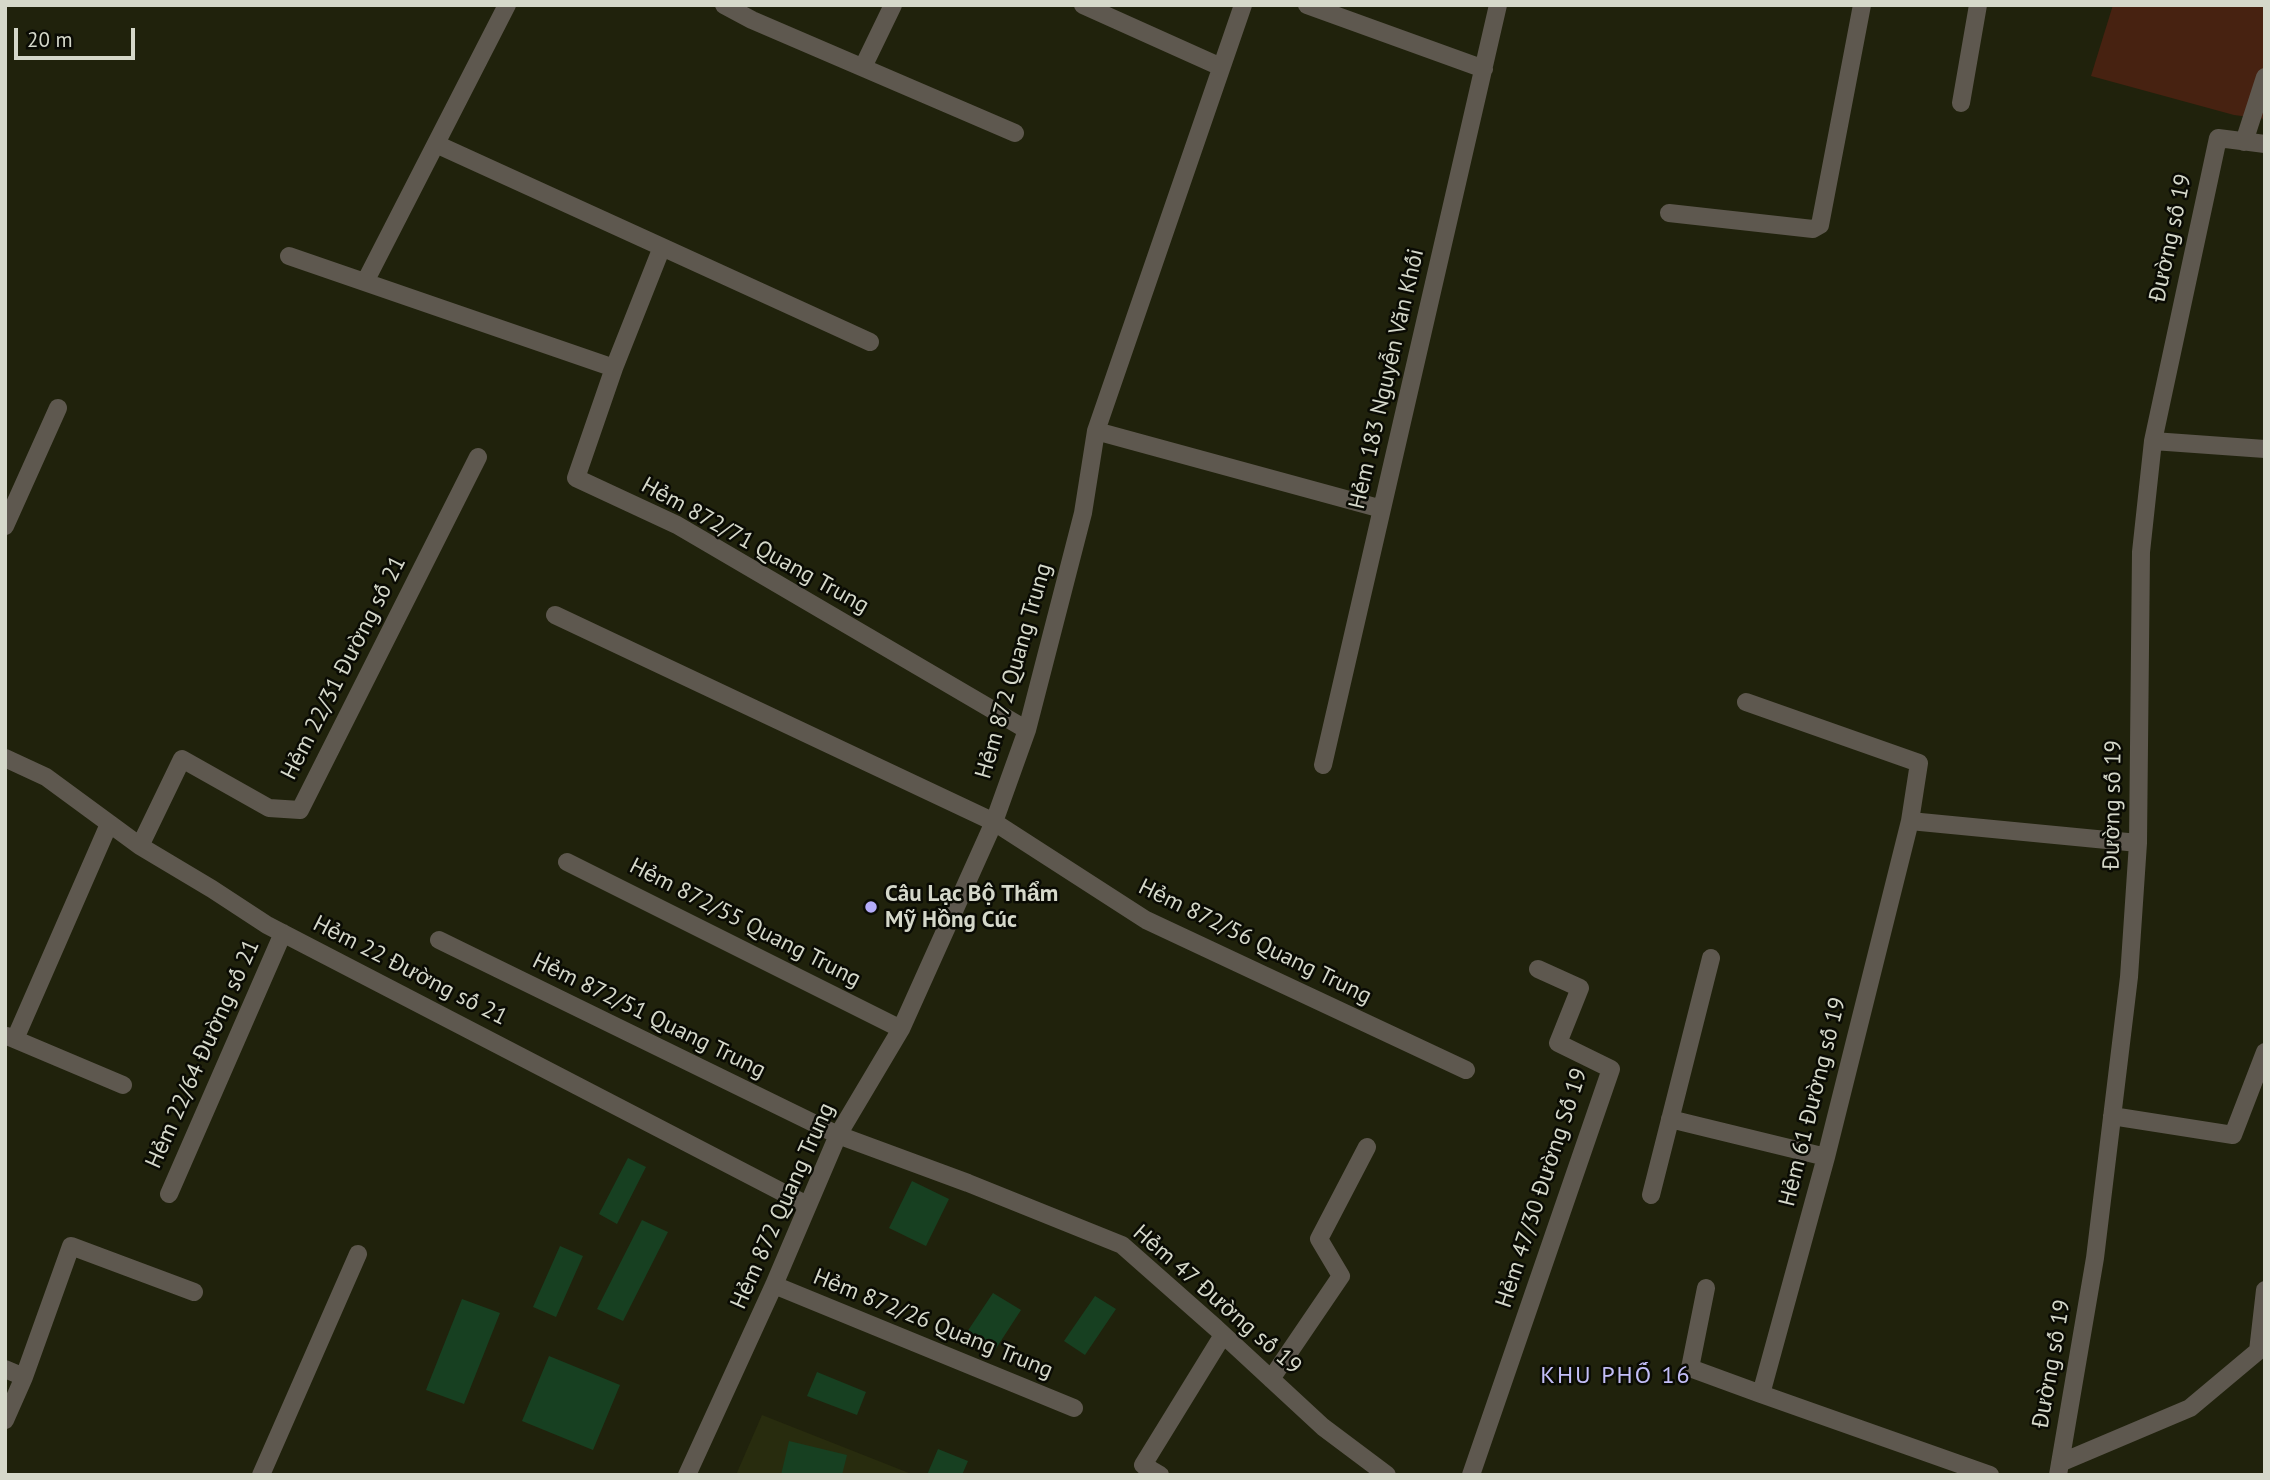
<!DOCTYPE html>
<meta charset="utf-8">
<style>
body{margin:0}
#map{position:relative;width:2270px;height:1480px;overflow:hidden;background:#20220c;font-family:"PT Sans",sans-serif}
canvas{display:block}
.frame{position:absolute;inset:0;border:7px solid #d5d8ca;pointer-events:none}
.scale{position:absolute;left:14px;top:28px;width:121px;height:32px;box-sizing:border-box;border:4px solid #d5d8ca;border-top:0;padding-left:9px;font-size:21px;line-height:24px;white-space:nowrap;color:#d5d8ca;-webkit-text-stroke:5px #0a0b04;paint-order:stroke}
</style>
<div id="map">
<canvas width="2270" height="1480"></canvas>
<div class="frame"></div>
<div class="scale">20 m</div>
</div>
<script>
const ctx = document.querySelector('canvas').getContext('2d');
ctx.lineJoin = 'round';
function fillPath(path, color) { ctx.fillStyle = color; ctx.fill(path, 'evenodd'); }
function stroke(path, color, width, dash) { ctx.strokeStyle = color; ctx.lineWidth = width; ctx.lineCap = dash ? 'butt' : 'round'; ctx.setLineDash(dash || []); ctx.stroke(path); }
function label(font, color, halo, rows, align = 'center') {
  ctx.font = font + ' "PT Sans",sans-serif'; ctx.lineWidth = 5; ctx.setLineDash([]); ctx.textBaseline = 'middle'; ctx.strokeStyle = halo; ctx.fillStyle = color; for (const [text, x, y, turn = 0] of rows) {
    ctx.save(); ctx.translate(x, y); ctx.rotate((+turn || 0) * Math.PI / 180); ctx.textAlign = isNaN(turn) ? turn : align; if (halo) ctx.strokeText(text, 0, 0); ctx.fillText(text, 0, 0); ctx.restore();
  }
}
fillPath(new Path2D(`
 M762,1415l152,60h-178z`), '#282c0e');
fillPath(new Path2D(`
 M2113,5h152v114l-31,-4 -143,-39z`), '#472211');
fillPath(new Path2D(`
 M628,1158l18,9 -29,57 -18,-10z
 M912,1181l37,18 -23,47 -37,-18z
 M642,1220l26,12 -45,89 -26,-12z
 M560,1246l23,10 -27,61 -23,-10z
 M993,1293l28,17 -26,40 -28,-18z
 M1095,1296l21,13 -31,46 -21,-14z
 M462,1299l38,14 -36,91 -38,-14z
 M549,1356l71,29 -27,65 -71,-29z
 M817,1372l49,20 -9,23 -50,-19z
 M789,1441l58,14 -5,20h-61z
 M938,1449l30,12 -6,14h-35z`), '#174021');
stroke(new Path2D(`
 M724,5l28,15 263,113
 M1083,5l138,62
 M1307,5l177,64
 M863,67l30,-62
 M1961,103l17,-98
 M2244,142l21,-65
 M436,144l226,103
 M1669,213l144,16 7,-4 42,-220
 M289,256l325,112
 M365,282l142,-277
 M870,342l-208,-95 -48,121 -38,110 101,47 350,205
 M1096,431l286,78
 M2153,441l112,8
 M5,526l53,-118
 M555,615l439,207 152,98 320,150
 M1746,702l173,61 -9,58 -84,336 -65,237 229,81
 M5,758l41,19 94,69 72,43 55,36 540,280
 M1323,765l175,-760
 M1910,821l228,22
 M140,846l42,-87 87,49 31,2 178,-353
 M567,862l334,167
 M439,940l399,195 130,48 154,62 94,83 107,99 64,48
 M7,1036l116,49
 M15,1039l94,-215
 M2112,1116l121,19 32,-83
 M1670,1119l156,38
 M169,1194l114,-261
 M1651,1195l60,-237
 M774,1285l300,123
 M1706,1288l-16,80 71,26
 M5,1369l19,8
 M1271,1379l70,-103 -22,-37 48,-92
 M5,1420l19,-43 47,-131 123,46
 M2060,1463l130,-55 68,-57 7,-61
 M261,1475l97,-221
 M687,1475l87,-190 64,-150 63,-106 93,-207 33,-92 56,-217 13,-82 147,-426
 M1160,1475l-17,-10 80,-130
 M1471,1475l140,-406 -53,-26 22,-55 -42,-19
 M2058,1475l37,-217 34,-281 9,-134 3,-291 12,-111 65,-303 47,6`), '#5e584f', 18);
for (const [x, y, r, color] of [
 [871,907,7,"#b4acf9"]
]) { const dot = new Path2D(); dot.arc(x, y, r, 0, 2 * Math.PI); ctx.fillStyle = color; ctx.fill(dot); stroke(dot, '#0a0b04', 2.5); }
label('23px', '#d5d8ca', '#0a0b04', [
 ["Đường số 19",2171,238,-78],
 ["Hẻm 183 Nguyễn Văn Khối",1387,379,-77],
 ["Hẻm 872/71 Quang Trung",755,546,29],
 ["Hẻm 22/31 Đường số 21",344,668,-63],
 ["Hẻm 872 Quang Trung",1014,671,-74],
 ["Đường số 19",2113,805,-89],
 ["Hẻm 872/55 Quang Trung",745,923,27],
 ["Hẻm 872/56 Quang Trung",1255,942,26],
 ["Hẻm 22 Đường số 21",410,971,27],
 ["Hẻm 872/51 Quang Trung",649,1016,26],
 ["Hẻm 22/64 Đường số 21",203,1054,-66],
 ["Hẻm 61 Đường số 19",1813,1102,-76],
 ["Hẻm 47/30 Đường Số 19",1542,1188,-72],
 ["Hẻm 872 Quang Trung",783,1206,-66],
 ["Hẻm 47 Đường số 19",1217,1300,41],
 ["Hẻm 872/26 Quang Trung",933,1324,22],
 ["Đường số 19",2052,1364,-80]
]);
label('bold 23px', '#d5d8ca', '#0a0b04', [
 ["Câu Lạc Bộ Thẩm",885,894],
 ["Mỹ Hồng Cúc",885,920]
], 'left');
ctx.letterSpacing = '2px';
label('24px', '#c3bef7', '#0a0b04', [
 ["KHU PHỐ 16",1616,1376]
]);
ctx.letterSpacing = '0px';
</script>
